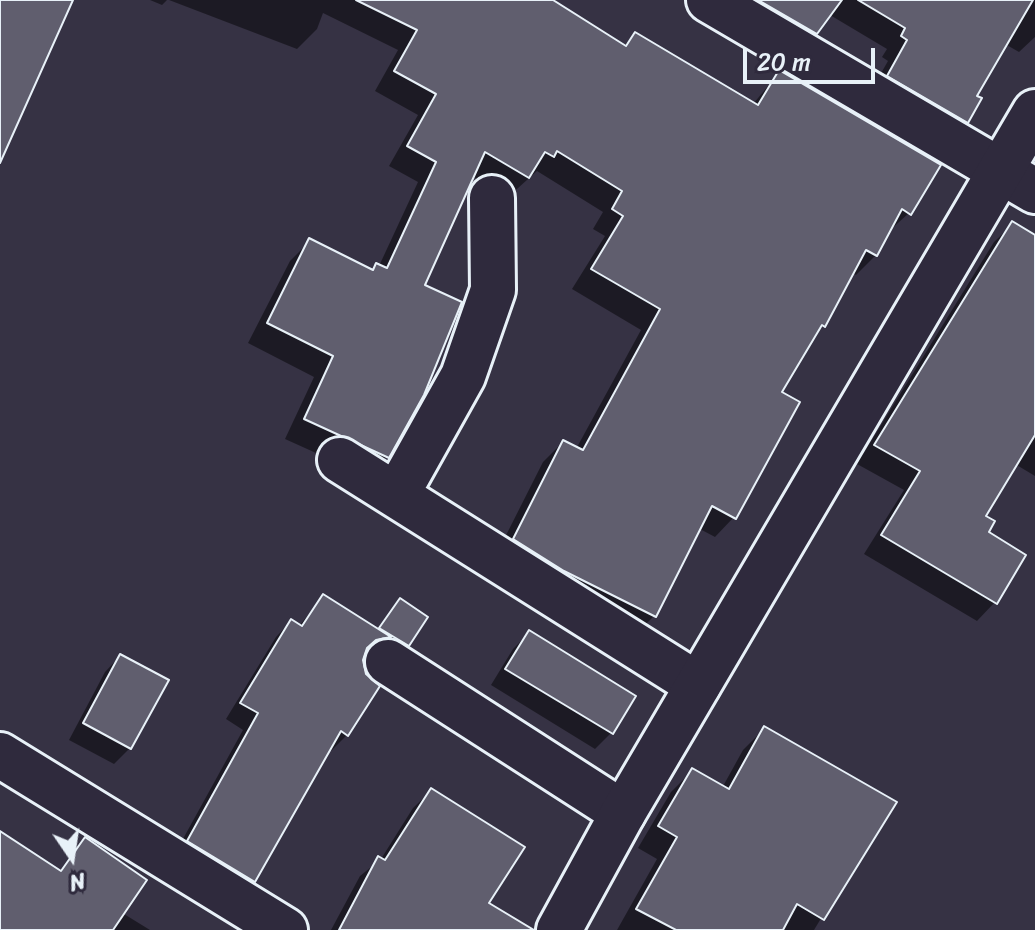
<!DOCTYPE html>
<style>
body{margin:0}
#map{position:relative;width:1035px;height:930px;overflow:hidden;background:#363244;font-family:Sriracha,sans-serif}
canvas{display:block}
.north{position:absolute;left:32px;top:818px;width:80px;height:80px;-webkit-text-stroke:6px #2f2a3d;paint-order:stroke;rotate:167deg;font-size:22px;font-weight:700;line-height:32px;text-align:center;color:#e8f1f8}
.north::after{content:'';display:block;margin:auto;width:28px;height:36px;background:#e8f1f8;clip-path:polygon(50% 0,100% 100%,50% 72%,0 100%)}
.scale{position:absolute;left:743px;top:48px;width:132px;height:36px;box-sizing:border-box;border:4px solid #e8f1f8;border-top:0;padding-left:10px;font-size:24px;line-height:28px;white-space:nowrap;color:#e8f1f8;-webkit-text-stroke:6px #2f2a3d;paint-order:stroke}
</style>
<div id="map">
<canvas width="1035" height="930"></canvas>
<div class="north">N</div>
<div class="scale">20 m</div>
</div>
<script>
const ctx = document.querySelector('canvas').getContext('2d');
ctx.lineJoin = 'round';
function fillPath(path, color) { ctx.fillStyle = color; ctx.fill(path, 'evenodd'); }
function stroke(path, color, width, dash) { ctx.strokeStyle = color; ctx.lineWidth = width; ctx.lineCap = dash ? 'butt' : 'round'; ctx.setLineDash(dash || []); ctx.stroke(path); }
fillPath(new Path2D(`
 M150,0h17l-5,5z
 M169,0h387l-2,3 70,43 11,-12 118,70 26,-31 130,140 -21,19 -12,23 -20,20 -5,-3 -28,54 -9,10 -34,57 -46,124 -19,20 -17,-9 -44,88 -20,20 -140,-77 49,-97 20,-20 13,7 65,-119 -69,-41 33,-53 -12,-7 10,-17 -66,-41 -29,26 -36,-21 -50,110 -35,170 -20,20 -82,-37 29,-62 -66,-34 42,-82 20,-20 61,30 8,-5 39,-84 -29,-16 29,-51 -43,-24 23,-41 -75,-37 -6,16 -20,20z
 M737,0h298v37l-16,15 -14,-8 -43,75 -21,20 -73,-43 20,-35 -6,-4 5,-8 -57,-34 -35,38z
 M1013,224l22,13v239l-20,-12 -32,53 12,85 -18,19 -113,-67 40,-64 -47,-26 137,-222z
 M323,597l53,34 24,-31 7,44 -7,8 -37,2 -16,81 -16,16 -3,-2 -75,132 -15,16 -65,-40 70,-127 -17,-11 50,-82 15,-16 8,5z
 M529,633l105,64 -23,36 -16,16 -104,-64 22,-36z
 M120,656l10,92 -16,16 -45,-24 36,-68z
 M765,728l129,74 -32,56 -13,14 -35,58h-197l40,-71 -19,-11 33,-56 21,-21 30,17 21,-38z
 M432,790l66,140h-167l29,-54 21,-17 32,-51z
 M111,906l39,24h-58z`), '#0007');
const building = new Path2D(`
 M0,0h73l-73,163z
 M356,0h197l73,46 9,-14 123,73 21,-35 162,95 -30,50 -9,-6 -25,47 -11,-6 -41,77 -3,-2 -40,67 18,10 -64,117 -24,-13 -56,111 -92,-46 -51,-32 50,-99 20,10 77,-141 -69,-40 32,-53 -11,-7 10,-18 -65,-40 -3,6 -9,-5 -16,26 -44,-26 -60,133 37,17 -38,93 -35,63 -85,-39 29,-63 -66,-33 42,-85 64,32 3,-7 11,5 49,-106 -29,-16 29,-52 -42,-23 23,-41z
 M758,0h84l-25,34z
 M858,0h175l-56,96 5,2 -14,25 -81,-47 20,-36 -6,-4 4,-8z
 M1012,221l23,14v200l-49,81 9,5 -6,11 37,23 -29,49 -116,-69 39,-64 -46,-26z
 M323,594l68,43 -15,3 -9,8 -4,12 3,14 14,12 -32,50 -7,-5 -86,151 -68,-41 71,-128 -18,-10 51,-84 11,7z
 M400,598l28,19 -19,29 -30,-18z
 M529,630l107,66 -23,38 -108,-65z
 M120,654l49,26 -38,69 -48,-26z
 M764,726l133,76 -73,118 -27,-16 -14,26h-107l-40,-21 41,-72 -19,-11 34,-58 37,21z
 M431,788l94,59 -36,56 45,27h-195l39,-74 7,4z
 M0,831l61,40 24,-34 62,43 -34,50h-113z`);
fillPath(building, '#605e6e');
stroke(building, '#e8f1f8', 2);
const minor = new Path2D(`
 M709,0l326,191
 M340,460l358,225
 M397,494l66,-118 30,-86 -1,-92
 M388,662l235,151
 M0,755l285,175`);
const highway = new Path2D(`
 M559,930l64,-117 412,-701`);
stroke(minor, '#e8f1f8', 50);
stroke(highway, '#e8f1f8', 50);
stroke(minor, '#2f2a3d', 44);
stroke(highway, '#2f2a3d', 44);
</script>
